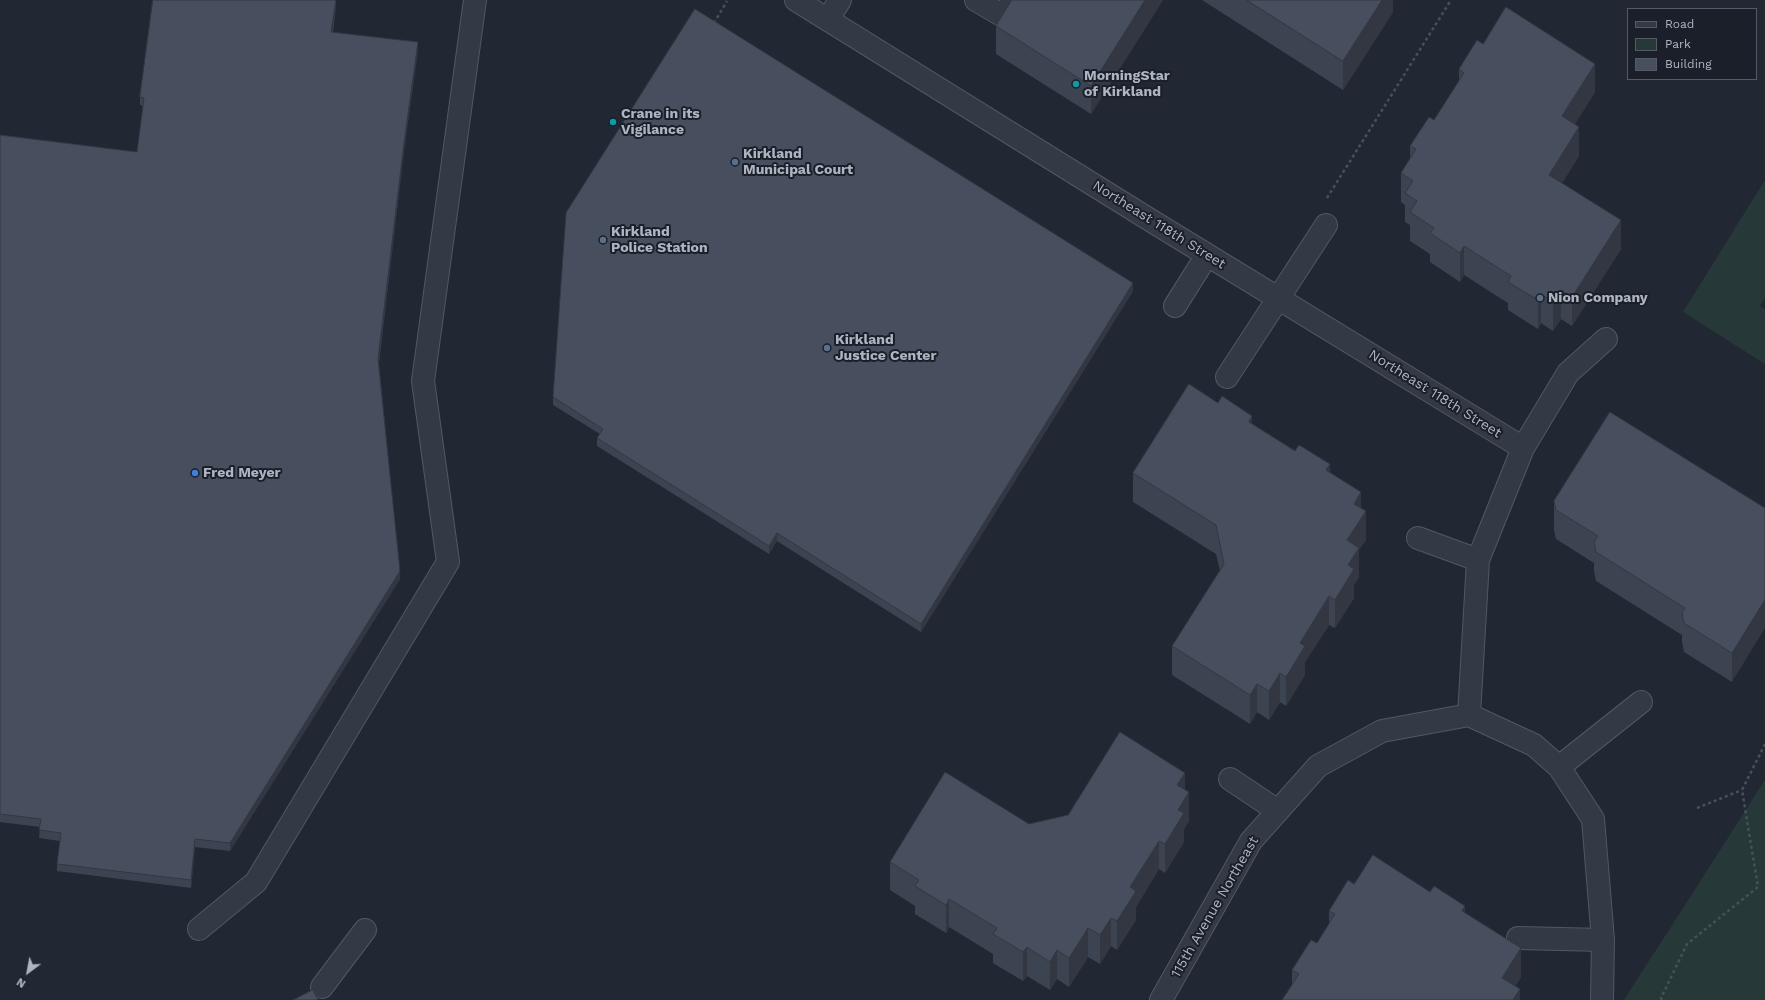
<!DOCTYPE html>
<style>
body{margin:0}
#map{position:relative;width:1765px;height:1000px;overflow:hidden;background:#212834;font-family:"Work Sans",sans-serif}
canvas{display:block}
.legend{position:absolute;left:1627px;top:8px;width:130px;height:72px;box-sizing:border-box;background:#1a1f29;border:1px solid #555b66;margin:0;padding:5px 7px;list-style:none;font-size:12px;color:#aeb5c2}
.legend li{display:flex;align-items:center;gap:8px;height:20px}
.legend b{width:20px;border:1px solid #555b66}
.north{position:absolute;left:8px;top:952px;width:40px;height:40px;-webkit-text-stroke:3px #1a1f29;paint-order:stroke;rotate:212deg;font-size:11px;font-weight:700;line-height:16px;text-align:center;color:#aeb5c2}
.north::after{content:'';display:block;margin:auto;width:14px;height:18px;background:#aeb5c2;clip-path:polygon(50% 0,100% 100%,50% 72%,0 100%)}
</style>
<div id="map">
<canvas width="1765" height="1000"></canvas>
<ul class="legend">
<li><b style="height:5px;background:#343a45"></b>Road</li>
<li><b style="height:11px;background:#273839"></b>Park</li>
<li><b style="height:11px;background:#474f5e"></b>Building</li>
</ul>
<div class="north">N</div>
</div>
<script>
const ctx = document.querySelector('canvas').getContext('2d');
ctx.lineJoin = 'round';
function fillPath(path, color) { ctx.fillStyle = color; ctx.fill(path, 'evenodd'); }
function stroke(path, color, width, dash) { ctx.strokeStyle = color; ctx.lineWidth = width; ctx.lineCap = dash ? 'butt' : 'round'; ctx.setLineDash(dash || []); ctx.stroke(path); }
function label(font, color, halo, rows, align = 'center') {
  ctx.font = font + ' "Work Sans",sans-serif'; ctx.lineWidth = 4; ctx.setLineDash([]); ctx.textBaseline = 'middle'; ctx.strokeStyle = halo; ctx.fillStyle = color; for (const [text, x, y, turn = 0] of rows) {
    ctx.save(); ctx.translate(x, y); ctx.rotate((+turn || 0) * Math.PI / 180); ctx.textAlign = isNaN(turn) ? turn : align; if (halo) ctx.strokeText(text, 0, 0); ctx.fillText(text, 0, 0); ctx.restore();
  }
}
fillPath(new Path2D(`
 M1765,180v118l-5,8 5,3v55l-82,-52z
 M1765,780v220h-141z`), '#273839');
const minor = new Path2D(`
 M796,0l359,223 368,225
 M976,0l27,16 11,-16
 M828,19l12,-19
 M1175,306l32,-51
 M1227,377l99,-152
 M1418,538l60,22
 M1469,715l9,-155 45,-112 45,-75 38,-34
 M1469,715l65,30 25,22 34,52 10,121 -1,60
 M1559,767l82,-65
 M1230,779l48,32
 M199,929l57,-47 192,-320 -25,-181 52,-381
 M1518,938l85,2
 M322,987l43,-57
 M1161,1000l90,-159 67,-75 64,-35 87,-16`);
stroke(minor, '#525863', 24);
stroke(new Path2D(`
 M714,23l13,-22
 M1327,198l124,-198
 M1697,808l45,-18
 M1662,1000l-1,-2 26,-54 71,-57 -16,-97 23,-46`), '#445357', 2.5, [3, 3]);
stroke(minor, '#343a45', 22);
fillPath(new Path2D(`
 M1163,0l-72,114 -95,-60v-28z
 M1202,0h191v12l-50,78z
 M336,7l-3,25 85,18 -14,101 -25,212 21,216 -170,272 -35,-4 -4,41 -134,-17v-7l3,-23 -21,-3 1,-11 -40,-5v-687l137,17 6,-46 -3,-1v-8z
 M1483,44l112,48 -20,32 4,32 -17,27 59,66 -49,77 -11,-7 -8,12 -12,-8 -3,6 -30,-19v-7l-44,-28 -4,7 -30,-20v-8l-20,-13v-16l-5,-3v-17l-4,-3v-29l9,-14v-13l24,-26 25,-39v-12z
 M1133,291l-212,341 -144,-91 -8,13 -172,-108v-8l3,-4 -47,-29v-8z
 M1252,424l78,48 31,37 5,31 -7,10v27l-5,8v13l-19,30 -6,-3 -24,37v13l-19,31 -6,-4 -11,18 -12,-8 -7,12 -78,-49v-29l48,-75 -4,-17 -83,-52v-29z
 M1554,501l211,7 -33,174 -48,-30 -2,-10v-7l-86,-54 -2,-10v-8l-38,-24 -2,-9z
 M1185,790l4,31 -5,8v13l-19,31 -6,-4 -23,38v13l-19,30 -6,-4 -11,18 -12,-7 -19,30 -12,-8 -7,11 -23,-14 -4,5 -30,-18v-9l-44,-27 -3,6 -31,-19v-8l-25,-16v-28l139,-38z
 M1354,884l76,8 35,21 56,64 -6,9 5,14 -228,-15v-15l25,-27 12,-19v-13z`), '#3d4451');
fillPath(new Path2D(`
 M336,0v7l-5,32v-7z
 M1145,0h18l-72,114v-28z
 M1382,0h11v12l-50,78v-29z
 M418,42v8l-14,101 -26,216v-8l26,-216z
 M1595,64v28l-33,53v-29z
 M1579,127v29l-30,47v-28z
 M1621,220v29l-49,77v-29z
 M1464,246v29l-4,7v-29z
 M1133,283v8l-212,341v-8z
 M1561,290v29l-8,12v-29z
 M1541,294v29l-3,6v-29z
 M1252,416v28l-3,-22z
 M1330,464v29l-4,-23z
 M1361,492v26l5,-7v29l-7,10v27l-5,8v13l-19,30v-28l19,-96z
 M777,533v8l-8,13v-8z
 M400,571v8l-170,272v-8z
 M1329,596v29l-24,37v13l-19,31v-29l14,-34z
 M1765,600v28l-33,54v-29z
 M1280,673v29l-11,18v-29z
 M1257,684v28l-7,12v-29z
 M1185,773v26l4,-7v29l-5,8v13l-19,31v-29l12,-59z
 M195,839v8l-4,41v-8z
 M1159,841v28l-23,38v13l-19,30v-29l13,-34z
 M949,899v28l-3,6v-28z
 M1465,906v29l-3,-24z
 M1111,918v28l-11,18v-29z
 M1088,928v29l-19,30v-29z
 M1027,947v29l-4,5v-29z
 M1521,948v29l-15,23 -4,-22z
 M1057,950v29l-7,11v-28z
 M1520,989v11h-7z`), '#323742');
const building = new Path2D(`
 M153,0h183l-5,32 87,10 -14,101 -26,216 22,212 -170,272 -35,-4 -4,41 -134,-16 4,-31 -22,-3 2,-11 -41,-5v-679l137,17 7,-54 -4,-1z
 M1012,0h133l-54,86 -95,-60z
 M1247,0h135l-39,61z
 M1506,7l89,57 -33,52 17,11 -30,48 72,45 -49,77 -11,-7 -8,12 -12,-8 -3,6 -30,-18 3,-6 -47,-30 -4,7 -30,-20 4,-5 -24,-16 7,-11 -12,-8 8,-12 -12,-8 15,-24 -6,-3 19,-29 5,3 30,-47 -5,-4 18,-29 6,4z
 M695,9l438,274 -212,341 -144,-91 -8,13 -172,-108 6,-9 -50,-32 13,-184z
 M1189,384l29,19 4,-7 30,20 -3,6 46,29 4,-6 31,19 -4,6 35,22 -7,12 12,7 -19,29 12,8 -11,17 6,4 -19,31 -6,-4 -29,47 5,3 -19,31 -6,-4 -11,18 -12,-7 -7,11 -78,-49 52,-82 -8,-39 -83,-52z
 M1610,412l155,96v92l-33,53 -48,-30 -2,-10 3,-5 -89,-56 -2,-10 4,-6 -42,-26 -2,-9z
 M1120,732l65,41 -8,12 12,7 -11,18 6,3 -19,31 -6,-3 -29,46 6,4 -19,30 -6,-3 -11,17 -12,-7 -19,30 -12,-8 -7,12 -23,-15 -4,5 -30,-18 4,-6 -48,-29 -3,6 -31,-19 4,-6 -29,-18 55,-90 84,52 39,-9z
 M1373,855l57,37 4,-6 31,20 -3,5 59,37 -19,30 18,11 -7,11h-231l17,-26 -7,-4 19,-30 6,3 18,-29 -6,-3 19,-31 6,4z
 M313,990l5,10h-25z`);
fillPath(building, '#474f5e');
stroke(building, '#323742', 1);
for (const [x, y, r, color] of [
 [1076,84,4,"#0f9aa8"],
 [613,122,4,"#0f9aa8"],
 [735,162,4,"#5c6f8a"],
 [603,240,4,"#5c6f8a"],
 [1540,298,4,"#5c6f8a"],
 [827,348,4,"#5c6f8a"],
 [195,473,4,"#3f7fe0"]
]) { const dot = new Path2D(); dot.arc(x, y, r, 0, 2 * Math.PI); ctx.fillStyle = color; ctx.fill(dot); stroke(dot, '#1a1f29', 1.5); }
label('bold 14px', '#aeb5c2', '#1a1f29', [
 ["MorningStar",1084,76],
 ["of Kirkland",1084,92],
 ["Crane in its",621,114],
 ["Vigilance",621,130],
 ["Kirkland",743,154],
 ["Municipal Court",743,170],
 ["Kirkland",611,232],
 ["Police Station",611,248],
 ["Nion Company",1548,298],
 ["Kirkland",835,340],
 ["Justice Center",835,356],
 ["Fred Meyer",203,473]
], 'left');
label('14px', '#aeb5c2', '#1a1f29', [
 ["Northeast 118th Street",1159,225,32],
 ["Northeast 118th Street",1435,394,32],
 ["115th Avenue Northeast",1215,907,-60]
]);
</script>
